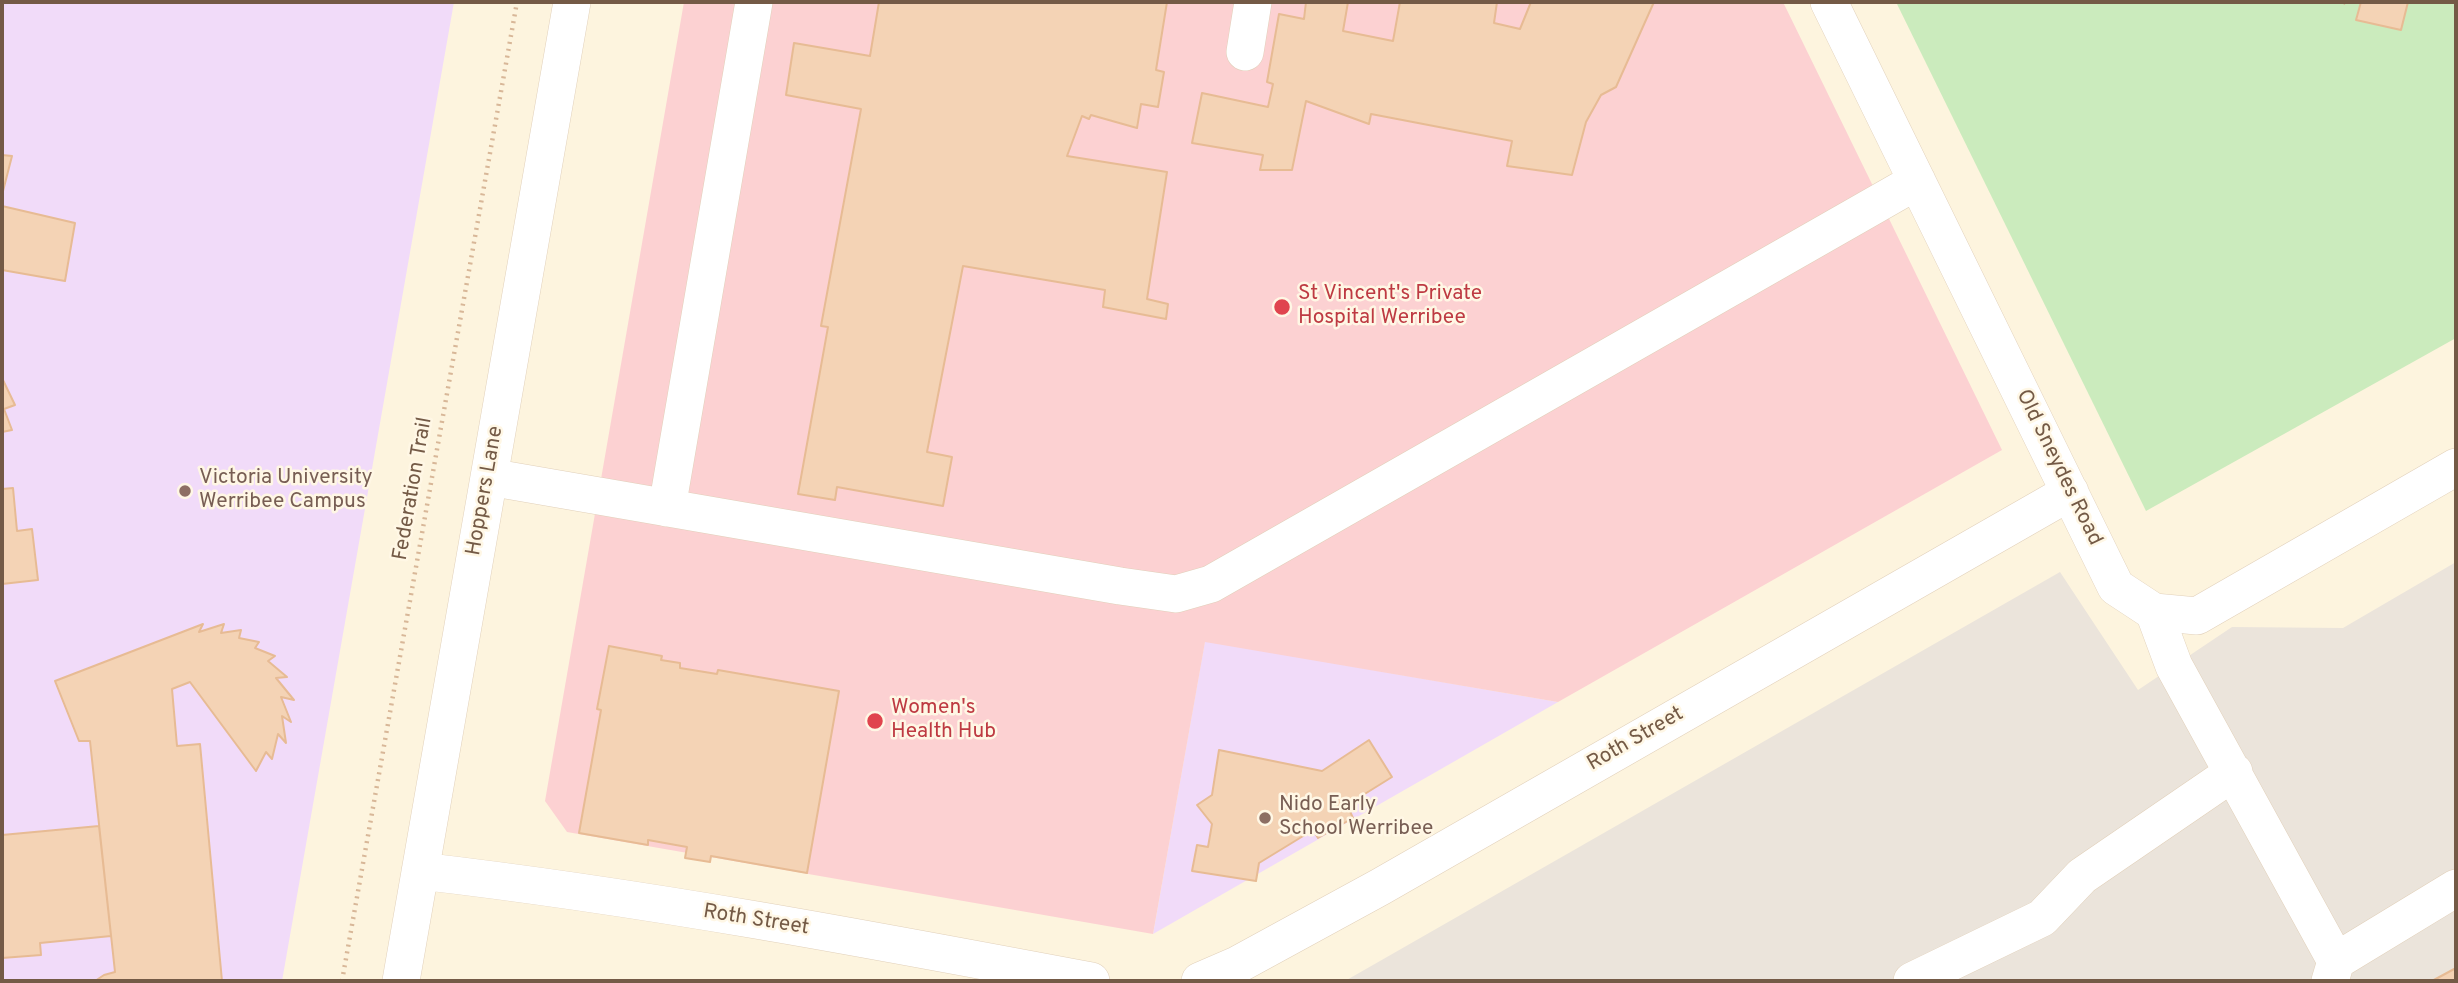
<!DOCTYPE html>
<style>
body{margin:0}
#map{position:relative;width:2458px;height:983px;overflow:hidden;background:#fdf4de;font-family:Overpass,sans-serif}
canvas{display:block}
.frame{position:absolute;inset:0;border:4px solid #745a46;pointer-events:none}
</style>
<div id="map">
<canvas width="2458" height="983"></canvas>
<div class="frame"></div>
</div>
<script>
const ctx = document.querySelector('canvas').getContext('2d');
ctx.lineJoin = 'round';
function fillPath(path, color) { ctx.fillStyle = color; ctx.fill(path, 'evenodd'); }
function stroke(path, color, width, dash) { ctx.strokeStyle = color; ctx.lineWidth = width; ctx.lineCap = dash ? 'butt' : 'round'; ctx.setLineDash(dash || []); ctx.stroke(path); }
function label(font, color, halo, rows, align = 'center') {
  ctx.font = font + ' Overpass,sans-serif'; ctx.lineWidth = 5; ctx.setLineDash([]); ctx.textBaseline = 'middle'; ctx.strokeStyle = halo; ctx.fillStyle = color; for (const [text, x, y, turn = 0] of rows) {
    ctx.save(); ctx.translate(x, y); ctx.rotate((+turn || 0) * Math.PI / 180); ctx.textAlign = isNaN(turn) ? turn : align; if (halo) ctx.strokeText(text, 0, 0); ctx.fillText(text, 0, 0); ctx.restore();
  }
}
fillPath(new Path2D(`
 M2456,562v419h-1111l715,-409 78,118 94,-63 111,1z`), '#ebe4db');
fillPath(new Path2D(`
 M2,2h452l-172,979h-280z
 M1205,641l353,61 -405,232z`), '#f1dbf9');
fillPath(new Path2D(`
 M684,2h1099l219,448 -444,252 -353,-60 -52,292 -586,-102 -22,-31z`), '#fcd1d2');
fillPath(new Path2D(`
 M1896,2h560v336l-310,173z`), '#cbebbd');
const building = new Path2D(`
 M879,2h288l-11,68 8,2 -6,35 -17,-3 -4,24 -46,-13 -2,4 -7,-3 -15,40 100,16 -20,127 21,5 -2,15 -63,-12 2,-17 -142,-24 -36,186 25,5 -9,49 -106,-19 -2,13 -37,-6 30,-167 -7,-1 40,-217 -75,-14 8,-52 76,13z
 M1306,2h42l-5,29 50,10 7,-39h97l-3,21 26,6 11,-27h123l-38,85 -15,8 -15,27 -14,53 -65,-9 5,-25 -141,-27 -2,10 -63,-23 -14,69h-32l3,-15 -71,-12 10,-50 66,14 5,-23 -6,-2 12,-68 25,5z
 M2361,2h47l-7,28 -45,-10z
 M2,155l10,1 -10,39z
 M2,206l73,17 -10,58 -63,-11z
 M2,378l13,27 -11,4 8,21 -10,2z
 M13,488l4,43 15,-2 6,51 -36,4v-95z
 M203,624l-4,8 25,-8 -3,9 20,-3 -2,8 20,4 -4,6 20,8 -7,5 19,16 -11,1 18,22 -13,-3 10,25 -9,-6 4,27 -8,-9 -6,25 -6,-7 -10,19 -66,-89 -18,7 5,57 23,-2 22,237h-127l9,-6 11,-3 -25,-231h-11l-24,-60z
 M609,646l53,10 -1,4 19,3v5l37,6 1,-4 121,21 -32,182 -96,-17 -1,6 -25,-4 2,-11 -39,-7v5l-69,-12 22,-123 -4,-1z
 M1369,740l23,37 -45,28 6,13 -35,20 -5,-8 -54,33 -3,18 -64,-10 5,-26 11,2 4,-23 -15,-19 15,-10 7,-45 103,21z
 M99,826l12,110 -71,7 1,12 -39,3v-123z
 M2456,968v13h-24z`);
fillPath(building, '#f4d3b5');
stroke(building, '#e7bb94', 2);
const minor = new Path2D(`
 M1829,2l287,585 38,25 43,4 259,-149
 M1245,52l8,-50
 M489,477l631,109 56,8 35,-10 706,-403
 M667,508l87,-506
 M2154,612l20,54 162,295 -6,20
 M420,871c225,26 448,68 671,110
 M2336,961l120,-73
 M401,981l171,-979
 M1200,981l37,-16 143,-78 690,-395
 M1912,981l130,-63 40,-42 152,-104`);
stroke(minor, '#e1d0ba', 38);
stroke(new Path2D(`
 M2344,2l4,2
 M342,981l175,-979`), '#d8b798', 4.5, [2, 5]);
stroke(minor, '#fff', 37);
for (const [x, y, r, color] of [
 [1282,307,9,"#e0444e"],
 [185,491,7,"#8d6e63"],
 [875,721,9,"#e0444e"],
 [1265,818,7,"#8d6e63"]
]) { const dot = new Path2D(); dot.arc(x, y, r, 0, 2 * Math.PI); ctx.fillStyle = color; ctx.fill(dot); stroke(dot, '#fff7e5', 2.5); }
label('21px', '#be3a42', '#fff7e5', [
 ["St Vincent's Private",1298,295],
 ["Hospital Werribee",1298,319],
 ["Women's",891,709],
 ["Health Hub",891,733]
], 'left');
label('21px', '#745a46', '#fff7e5', [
 ["Old Sneydes Road",2058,468,64],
 ["Federation Trail",414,489,-80],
 ["Hoppers Lane",486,491,-80],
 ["Roth Street",1636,740,-30],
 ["Roth Street",756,921,9]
]);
label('21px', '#785e54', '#fff7e5', [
 ["Victoria University",199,479],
 ["Werribee Campus",199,503],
 ["Nido Early",1279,806],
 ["School Werribee",1279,830]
], 'left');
</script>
